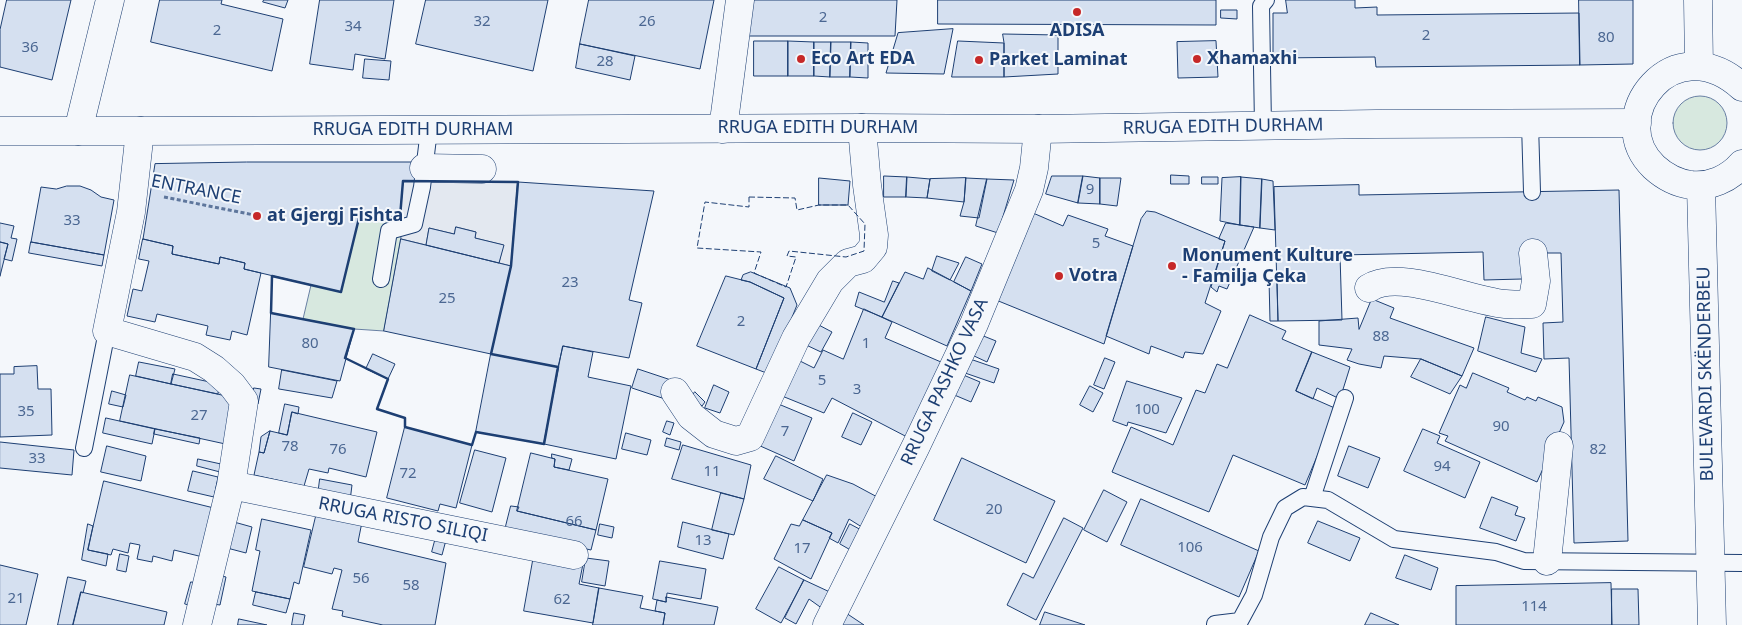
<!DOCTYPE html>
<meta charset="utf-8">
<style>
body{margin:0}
canvas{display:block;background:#f4f7fb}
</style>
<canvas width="1742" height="625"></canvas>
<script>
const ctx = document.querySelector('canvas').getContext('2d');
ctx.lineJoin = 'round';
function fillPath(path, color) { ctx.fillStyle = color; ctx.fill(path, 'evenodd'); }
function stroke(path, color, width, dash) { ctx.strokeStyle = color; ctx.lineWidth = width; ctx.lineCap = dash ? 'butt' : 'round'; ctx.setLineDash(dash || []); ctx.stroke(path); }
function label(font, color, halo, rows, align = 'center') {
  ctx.font = font + ' "Noto Sans",sans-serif'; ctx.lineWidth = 4; ctx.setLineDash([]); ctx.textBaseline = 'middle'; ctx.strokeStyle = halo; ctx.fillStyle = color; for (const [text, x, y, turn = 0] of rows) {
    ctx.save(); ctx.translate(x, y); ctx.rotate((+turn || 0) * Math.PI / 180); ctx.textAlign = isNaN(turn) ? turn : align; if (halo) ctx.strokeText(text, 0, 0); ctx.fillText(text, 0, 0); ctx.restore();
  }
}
const green = new Path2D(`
 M1673 123a27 27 0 1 1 54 0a27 27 0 1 1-54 0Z
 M400,217l1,22 -17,92 -30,-2 -51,-10 8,-34 30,6 18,-73z`);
fillPath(green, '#d7e8df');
stroke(green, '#687fa3', 1);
const parking = new Path2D(`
 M403,181l115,1 -7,84 -12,-3 4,-18 -28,-7 1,-6 -20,-5 -2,7 -25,-6 -3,17 -25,-6 -1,-22z`);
fillPath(parking, '#e3e8f0');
stroke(parking, '#687fa3', 1);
const building = new Path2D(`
 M7,0h64l-19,80 -52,-13v-37z
 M160,0h62l-1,4 62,15 -11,52 -121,-29z
 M264,0h24l-3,8 -22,-6z
 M320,0h74l-9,59 -30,-5 -2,16 -43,-6z
 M426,0h122l-15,71 -117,-27z
 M589,0h125l-14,69 -120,-25z
 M754,0h143l-2,36h-149z
 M938,0h278v25l-278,-1z
 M1286,0h69v8l22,-1v8l202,-2 1,52 -204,2 -1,-10 -102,1v-45h14z
 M1579,0h54v64l-53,1z
 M1221,10h16v9l-16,-1z
 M953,29l-9,45 -58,-1 12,-40z
 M1003,34l55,1v39l-54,3v-34z
 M754,41h34v35h-34z
 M788,41l26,1v34h-26z
 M958,41l46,2v34h-52z
 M1216,41l2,36 -40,1 -1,-36z
 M814,42h17l-1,35 -16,-1z
 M831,42h20l-1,35h-20z
 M851,42l17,1v35l-18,-1z
 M580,44l55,12 -5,24 -54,-12z
 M365,59l26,2 -2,19 -26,-2z
 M247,162h170l-1,19h-13l-3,36 -41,1 -18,74 -97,-23 1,-6 -25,-6 -1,7 -47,-10 1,-8 -30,-7 12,-75z
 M1171,175l18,1v8h-18z
 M884,176l23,1 -1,20h-22z
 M1052,176h31l-5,27 -32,-9z
 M1083,176l17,2v26l-22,-1z
 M907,177l23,2 -3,19 -21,-1z
 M1202,177h16v7h-16z
 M1241,177l21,2 -2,49 -20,-3z
 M1241,177l-1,48 -20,-4 2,-43z
 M819,178l31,3 -2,24h-29z
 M966,178l21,1 -8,39 -19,-2 4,-14z
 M966,178l-2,24 -37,-4 3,-19z
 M1100,178h21l-4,28 -17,-2z
 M987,179l27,1 -16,53 -22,-7z
 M1262,179l11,2 2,49 -15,-2z
 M518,182l136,9 -25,109 13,3 -13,55 -66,-12 -5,21 -67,-13 20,-88z
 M1359,185v10l260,-5 9,351 -54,2 -5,-185 -25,1 -1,-36 20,-1 -2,-69h-40l1,26 -38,1 -1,-28 -143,3 2,65 -64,1 -4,-134z
 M67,186h13l11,4 10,7 13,3 -10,55 -73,-13 10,-55 15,2z
 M1147,211l8,1 70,29 -20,62 16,8 -18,43 -18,-2 -2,6 -32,-12 -2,8 -43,-18 35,-117z
 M1033,213l30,13 5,-11 40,14 -3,7 28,10 -29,98 -108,-44z
 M0,223l14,3 -3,12 6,1 -5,22 -8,-2 4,-15 -8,-2z
 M1226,223l28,4 -27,62 -8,-3 -2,6 -6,-5 14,-46 -6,-2z
 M456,227l20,5 -1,6 29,7 -5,18 -73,-18 3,-17 25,6z
 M143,239l30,7 -1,8 47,10 1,-7 25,6 -1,6 17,4 -14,62 -15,-4 -2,9 -24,-5 2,-9 -51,-12 -2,8 -28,-6 6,-27 9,2 7,-30 -10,-2z
 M401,239l110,27 -20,88 -107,-23z
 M0,242l8,2 -8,32z
 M31,242l73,13 -2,11 -73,-13z
 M937,256l22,7 -9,17 -18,-9z
 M966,257l16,7 -11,27 -17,-9z
 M928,268l43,23 -24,55 -65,-29 23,-45 18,7z
 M751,272l39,16 7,17 -28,69 -13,-5 28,-71 -34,-16 -9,-2 2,-5z
 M726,276l24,6 34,16 -28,71 -59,-23z
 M1277,278l1,43h-8l-1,-42z
 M893,281l6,2 -17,34 -27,-11 4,-14 25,10z
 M1372,299l22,9 -4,10 84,30 -12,28 -41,-17 -37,-3 -3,12 -22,-4 -12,-4 5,-11 -33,-4v-24l39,-3 1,11z
 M864,309l28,13 -7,16 56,24 -32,76 -77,-40 -8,15 -42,-17 18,-35 14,7 9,-18 20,9z
 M271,313l83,16 -14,52 -71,-14z
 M1250,315l36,16 -4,8 30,13 -16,39 41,18 -32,76 -72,-30 -24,57 -97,-40 19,-45 42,18 23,-55 9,3 12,-29 10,4z
 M1486,317l39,10 -4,26 21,6 -6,13 -58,-21z
 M815,323l17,9 -11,20 -17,-8z
 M981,335l15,6 -9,21 -15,-7z
 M563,346l30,6 -5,25 43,9 -15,73 -72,-15z
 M1312,352l38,15 -10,32 -23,-11 -4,11 -17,-8z
 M373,354l22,10 -7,15 -22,-10z
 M491,354l67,13 -14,77 -68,-12z
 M1105,358l10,4 -11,27 -10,-4z
 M970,359l29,10 -5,14 -29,-10z
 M1421,359l41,17 -12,18 -39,-17z
 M139,362l36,7 -4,15 -35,-8z
 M37,366l1,23h13l1,46 -52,2v-63h14v-7z
 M638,369l33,11 -6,19 -33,-11z
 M282,370l55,11 -5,17 -53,-9z
 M1473,373l36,15 -2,4 18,8 2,-3 9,4 2,-4 24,10 2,15 -27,60 -92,-41 3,-5 -9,-3 21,-48 6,3z
 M173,374l46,10 -1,10 -47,-10z
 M961,374l19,8 -9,20 -19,-8z
 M130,375l110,24 -10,46 -110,-24z
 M1127,381l55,17 -16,35 -38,-11 -1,4 -14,-5z
 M714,385l15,7 -9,21 -15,-5z
 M1090,386l13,7 -10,19 -13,-7z
 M254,388l7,1 -3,15 -7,-1z
 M112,391l14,4 -3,12 -14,-3z
 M695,392l10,10 -3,4 -11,-9z
 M776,403l36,15 -18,43 -36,-16z
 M285,404l14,3 -1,7 -6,-2 -5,23 -8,-2z
 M292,412l85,20 -11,45 -37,-9 -1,5 -19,-4 -5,17 -50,-11 5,-23 5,1 6,-22 17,4z
 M853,413l19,9 -11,23 -19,-8z
 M106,418l49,11 -3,15 -49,-11z
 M667,421l7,2 -4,12 -7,-3z
 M405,427l67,18 -16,63 -16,-4 -2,7 -51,-13z
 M155,429l45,9 -1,6 -45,-10z
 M1423,429l17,7 -3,7 43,19 -15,36 -61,-27z
 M270,431l-6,22 -5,-1 2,-15z
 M626,433l25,7 -4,15 -25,-6z
 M667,438l14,4 -2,8 -14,-4z
 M0,442l74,8 -2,25 -72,-7z
 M683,445l68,20 -7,34 -72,-20z
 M107,446l39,10 -5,25 -40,-9z
 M1349,446l31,12 -12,30 -30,-12z
 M475,450l31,8 -14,54 -32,-9z
 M531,453l24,6 -1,8 54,12 -12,51 -79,-19z
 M552,454l20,5 -3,11 -15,-3 1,-8 -3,-1z
 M776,456l47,23 -10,22 -49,-22z
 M962,458l93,43 -29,62 -92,-43z
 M198,459l23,5 -1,8 -23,-6z
 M193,471l25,6 -4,20 -26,-6z
 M827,475l26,9 28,15 -16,30 -16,-10 -11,24 -9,-5 3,-5 -29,-13z
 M320,479l32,6 -2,16 -32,-6z
 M104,481l110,27 -11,49 -29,-7 -2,11 -19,-5 -1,6 -15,-3 3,-14 -10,-2 -2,10 -15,-4 -2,6 -23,-5z
 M1104,490l23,12 -20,40 -23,-12z
 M721,493l23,6 -10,36 -22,-5z
 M1492,497l26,10 -3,8 10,3 -9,23 -36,-13z
 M1141,499l118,52 -20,46 -118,-52z
 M511,506l8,1 -2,4 79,19 -5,20 -86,-20z
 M317,512l45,10 -4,20 88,21 -11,62h-52l-41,-9 1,-5 -11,-2 10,-39 -8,-2 -2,6 -28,-7z
 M1064,518l19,10 -47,92 -29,-15 16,-32 10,5z
 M262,519l49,11 -12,54 -5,-2 -4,17 -38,-8 8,-40 -4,-1z
 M803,520l29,13 -21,46 -37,-20 17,-35 8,2z
 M1318,521l42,17 -10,23 -42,-18z
 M234,522l18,5 -6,26 -19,-5z
 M683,522l46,12 -6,25 -45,-12z
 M88,524l5,2 -5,24 20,4 -2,12 -24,-6z
 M600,524l14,3 -2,11 -14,-3z
 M850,524l15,8 -11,20 -14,-8z
 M436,537l10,3 -4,15 -10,-3z
 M120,554l9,2 -3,16 -9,-2z
 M534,555l49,9 -4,20 20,4 -6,35 -69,-12z
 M1405,555l33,13 -7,22 -35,-12z
 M586,558l23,3 -4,25 -23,-4z
 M660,561l46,8 -5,30 -34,-6 -1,9 -13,-3z
 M0,565l38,9 -12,51h-26z
 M779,567l25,13 -23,43 -25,-14z
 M218,575l8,2 -6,28 -7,-1z
 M68,577l18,4 -3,12 -2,-1 -8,33h-15z
 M804,580l28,13 -9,16 -14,-10 -13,25 -11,-6z
 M191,582l7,1 -6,23 -7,-2z
 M1611,583l1,42h-156v-39z
 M599,588l44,8 -3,12 25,5 -2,12h-70z
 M1612,589h26l1,36h-27z
 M81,592l86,20 -3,13h-91z
 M256,592l34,7 -4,14 -33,-8z
 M666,597l52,10 -4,18h-51l2,-12 -10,-2 2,-11 9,2z
 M843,611l21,14h-28z
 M1045,612l40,13h-45z
 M294,613l11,2 -2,10h-11z
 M1371,613l28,12h-34z
 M239,619l28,6h-29z`);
fillPath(building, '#d5e0f0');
stroke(building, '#1d3f73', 1);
const service = new Path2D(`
 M1530,124l2,68
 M1263,126l-2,-120 5,-6
 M381,279l8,-48 25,-7 8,-37 7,-57
 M84,448l23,-117
 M1312,498l33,-100
 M1215,624l25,-3 14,-26 17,-58 14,-29 18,-11 25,3 66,39 102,13 28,9 218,2`);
const minor = new Path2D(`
 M723,129l17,-129
 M78,131l32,-131
 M140,131l-9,81 -24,119 88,26 19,12 18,16 12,16 -13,84 -34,140
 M424,168l58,1
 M1369,288c30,-20 100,13 136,16 9,1 18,0 27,0l4,-23 -3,-28
 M675,392l16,24 23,18 22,7 14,-4 46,-99 34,-57 18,-18 15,-4 10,-12 1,-12 -7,-50 -5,-57
 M231,485l343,70
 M1547,561l12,-115
 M827,625l89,-179 58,-122 55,-134 5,-22 4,-39`);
const secondary = new Path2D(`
 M0,131h140l722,-3 176,1 338,-5 261,-1`);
const primary = new Path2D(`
 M1698,0l1,66
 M1742,87c-68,-62 -140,30 -88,80 11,10 22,16 37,18 19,2 38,-6 51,-21
 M1701,186l11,439`);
stroke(service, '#1d3f73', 18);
stroke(minor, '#1d3f73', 29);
stroke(secondary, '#1d3f73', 29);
stroke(primary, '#1d3f73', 29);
stroke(new Path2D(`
 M164,197l90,18`), '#5e769c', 3, [4, 2.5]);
stroke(service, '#f4f7fb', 16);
stroke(minor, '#f4f7fb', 28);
stroke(secondary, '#f4f7fb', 28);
stroke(primary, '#f4f7fb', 28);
stroke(new Path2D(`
 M749,197l46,1 2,12 22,-5h29l17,19 -1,27 -18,6 -57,-6 -2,5 9,1 -10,30 -32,-14 7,-21 -64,-4 8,-46 44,5z`), '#1d3f73', 1, [6, 2.5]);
stroke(new Path2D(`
 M403,181l115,1 -7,84 -20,88 67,13 -14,77 -68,-12 -4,13 -67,-18v-9l-28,-9 11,-30 -43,-21 9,-29 -83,-16 1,-37 69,16 18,-74 41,-1z`), '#1d3f73', 2.5);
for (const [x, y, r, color] of [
 [1077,12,5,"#c62828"],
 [801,59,5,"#c62828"],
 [1197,59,5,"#c62828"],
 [979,60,5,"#c62828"],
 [257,216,5,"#c62828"],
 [1172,266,5,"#c62828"],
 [1059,276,5,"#c62828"]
]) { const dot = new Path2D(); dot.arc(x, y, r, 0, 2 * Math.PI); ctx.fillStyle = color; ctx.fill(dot); stroke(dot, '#f4f7fb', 2); }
label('15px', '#4b6792', null, [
 ["2",823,18],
 ["32",482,22],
 ["26",647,22],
 ["34",353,27],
 ["2",217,31],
 ["2",1426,36],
 ["80",1606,38],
 ["36",30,48],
 ["28",605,62],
 ["9",1090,190],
 ["33",72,221],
 ["5",1096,244],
 ["23",570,283],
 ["25",447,299],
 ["2",741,322],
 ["88",1381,337],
 ["80",310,344],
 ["1",866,344],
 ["5",822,381],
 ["3",857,390],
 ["100",1147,410],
 ["35",26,412],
 ["27",199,416],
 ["90",1501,427],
 ["7",785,432],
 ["78",290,447],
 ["76",338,450],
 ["82",1598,450],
 ["33",37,459],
 ["94",1442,467],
 ["11",712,472],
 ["72",408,474],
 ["20",994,510],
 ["66",574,522],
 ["13",703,541],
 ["106",1190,548],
 ["17",802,549],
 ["56",361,579],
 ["58",411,586],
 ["21",16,599],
 ["62",562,600],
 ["114",1534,607]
]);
label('bold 18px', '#1d3f73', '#f4f7fb', [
 ["ADISA",1077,31,"center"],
 ["Eco Art EDA",811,59],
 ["Xhamaxhi",1207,59],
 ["Parket Laminat",989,60],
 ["at Gjergj Fishta",267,216],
 ["Monument Kulture",1182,256],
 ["- Familja Çeka",1182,277],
 ["Votra",1069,276]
], 'left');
label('18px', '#1d3f73', '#f4f7fb', [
 ["RRUGA EDITH DURHAM",1223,127,-1],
 ["RRUGA EDITH DURHAM",818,128],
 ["RRUGA EDITH DURHAM",413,130],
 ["ENTRANCE",196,190,11],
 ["BULEVARDI SKËNDERBEU",1706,374,-91],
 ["RRUGA PASHKO VASA",945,382,-65],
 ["RRUGA RISTO SILIQI",403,520,11]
]);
</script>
